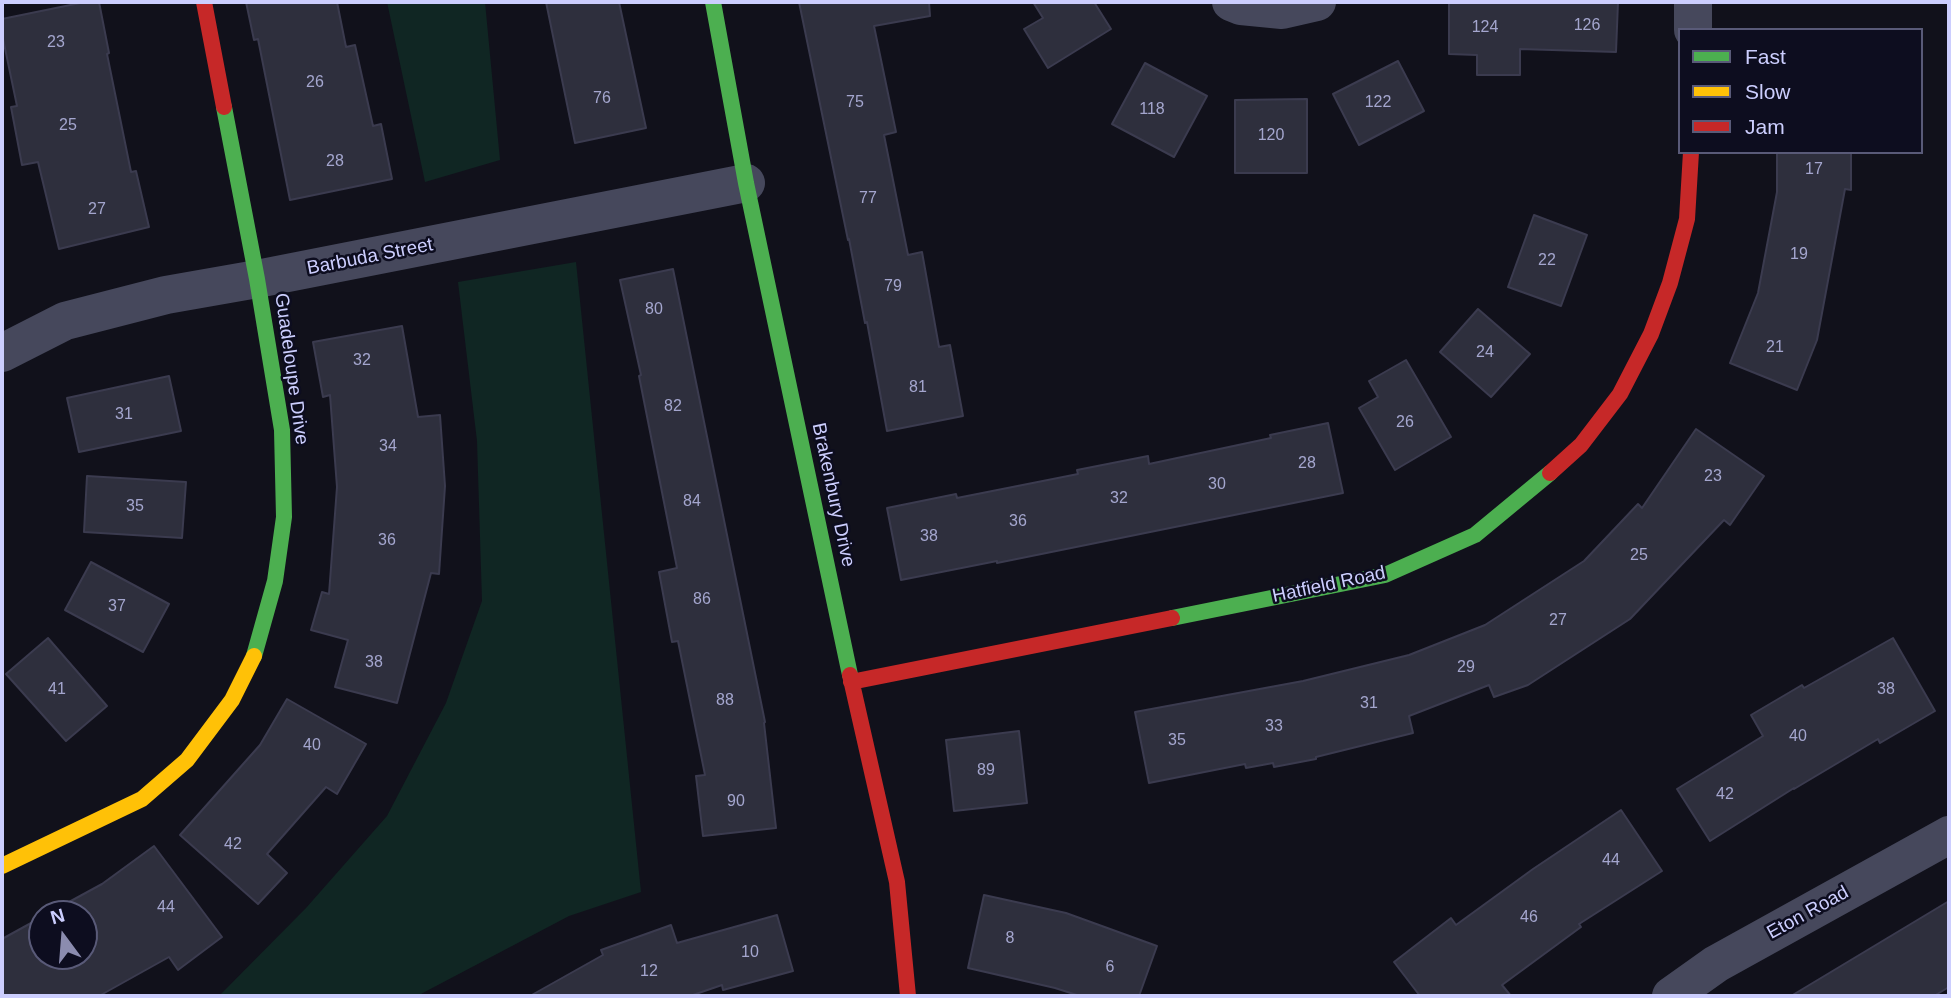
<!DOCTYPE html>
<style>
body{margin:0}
#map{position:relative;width:1951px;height:998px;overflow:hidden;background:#11111b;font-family:Arial,sans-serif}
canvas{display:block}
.frame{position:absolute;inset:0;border:4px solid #cccefe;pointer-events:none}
.legend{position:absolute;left:1678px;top:28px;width:245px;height:126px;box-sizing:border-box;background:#0d0d1f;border:2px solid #595a78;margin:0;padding:9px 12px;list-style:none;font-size:21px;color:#cccefe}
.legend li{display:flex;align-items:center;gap:14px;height:35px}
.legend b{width:35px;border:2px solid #595a78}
.north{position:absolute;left:28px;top:900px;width:70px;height:70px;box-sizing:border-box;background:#0d0d1f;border:2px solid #595a78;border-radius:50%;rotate:344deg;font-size:19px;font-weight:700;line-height:28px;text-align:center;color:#cccefe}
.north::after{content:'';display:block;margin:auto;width:24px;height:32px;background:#8b8caf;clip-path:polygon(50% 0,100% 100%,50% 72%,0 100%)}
</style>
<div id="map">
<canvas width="1951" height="998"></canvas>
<div class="frame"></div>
<ul class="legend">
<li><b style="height:9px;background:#4caf50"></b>Fast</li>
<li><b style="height:9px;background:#ffc107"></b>Slow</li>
<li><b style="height:9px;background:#c62828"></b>Jam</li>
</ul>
<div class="north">N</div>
</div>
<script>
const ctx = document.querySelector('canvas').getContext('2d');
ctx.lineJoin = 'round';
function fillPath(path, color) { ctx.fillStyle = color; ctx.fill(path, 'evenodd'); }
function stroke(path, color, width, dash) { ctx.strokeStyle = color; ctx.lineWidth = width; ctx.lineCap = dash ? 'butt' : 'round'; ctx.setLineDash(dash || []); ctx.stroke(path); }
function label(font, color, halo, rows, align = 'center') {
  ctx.font = font + ' Arial,sans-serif'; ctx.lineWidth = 5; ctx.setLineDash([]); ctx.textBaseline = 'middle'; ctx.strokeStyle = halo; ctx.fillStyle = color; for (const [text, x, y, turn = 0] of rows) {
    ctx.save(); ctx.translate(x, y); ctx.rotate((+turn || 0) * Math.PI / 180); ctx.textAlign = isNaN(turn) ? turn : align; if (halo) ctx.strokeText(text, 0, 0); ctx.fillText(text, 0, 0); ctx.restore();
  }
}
fillPath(new Path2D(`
 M387,2h98l15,158 -75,22z
 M576,262l65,630 -72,24 -152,80h-198l87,-88 81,-92 59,-113 36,-102 -5,-160 -19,-159z`), '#102623');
const building = new Path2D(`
 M85,2h14l10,51 -2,1 24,118 5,-1 13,56 -90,22 -21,-87 -16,3 -11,-58 6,-1 -15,-72v-15z
 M246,2h91l9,45 9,-2 18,81 8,-2 11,55 -102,21 -32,-161 -4,1z
 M546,2h73l27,126 -71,15z
 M799,2h130l1,14 -56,10 22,106 -12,3 24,120 14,-3 17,95 11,-2 13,71 -76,15 -20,-109 -2,1 -16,-84 -1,1z
 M1033,2h61l17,27 -63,39 -24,-39 19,-11z
 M1449,2h169l-2,50 -96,-3v26h-43v-20l-28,-1z
 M1398,61l26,50 -65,34 -26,-51z
 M1145,63l62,33 -33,61 -62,-33z
 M1307,99v74h-72v-73z
 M1777,152h74v38l-6,-1 -28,151 -20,50 -67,-27 28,-70 19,-101z
 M1534,215l53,20 -26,71 -53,-19z
 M673,269l92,453 -1,1 12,105 -73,8 -7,-60 9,-1 -27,-134 -6,1 -13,-70 18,-4 -38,-192 2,-1 -21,-95z
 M1478,309l52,45 -39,43 -51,-45z
 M402,326l16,91 22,-2 5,71 -6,88 -8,-1 -34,130 -62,-16 13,-47 -37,-10 11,-38 7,2 8,-107 -7,-92 -7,2 -10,-55z
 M1406,360l45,77 -56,33 -36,-62 19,-11 -9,-16z
 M169,376l12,55 -102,21 -12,-54z
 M1328,423l15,70 -346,70v-2l-96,19 -14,-72 69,-14 1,4 121,-24 -1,-4 71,-14 1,8 122,-26 -1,-3z
 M1696,429l68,47 -34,49 -6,-5 -94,99 -102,66 -34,12 -5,-12 -80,31 4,17 -97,24v2l-42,8 -1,-4 -27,5 -1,-4 -96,19 -14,-71 168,-31 106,-26 76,-30 99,-64 54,-57 4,4z
 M87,476l99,6 -4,56 -98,-6z
 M91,562l78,42 -26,48 -78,-42z
 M48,638l59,68 -41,35 -60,-67z
 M1893,638l42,73 -55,32 -2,-4 -84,50v-1l-84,53 -33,-52 86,-53 -12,-21 51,-30 2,3z
 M287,699l79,45 -29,50 -11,-7 -59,67 20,19 -29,31 -78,-69 80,-90z
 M1019,731l8,72 -73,8 -8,-71z
 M1621,810l41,61 -83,53 2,3 -79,58 9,11h-91l-26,-34 57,-44 5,7 77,-56z
 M154,846l68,91 -44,33 -9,-13 -70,39h-97v-57l40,-22v39h42v-42h-37l55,-30z
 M984,895l82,18 91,33 -18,50h-59l-25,-8 -87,-20z
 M1949,901v86l-15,9h-143z
 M777,915l16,56 -70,19 -1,-5 -32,11h-160l73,-41 -2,-5 70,-25 6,18z`);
fillPath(building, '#2e2f3d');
stroke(building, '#3b3b4f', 2);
stroke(new Path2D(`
 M1231,2l10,4 41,4 35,-8
 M1693,30v-28
 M2,353l63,-32 101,-26 91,-16 489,-96
 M1671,996l45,-32 233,-129`), '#46485c', 38);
stroke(new Path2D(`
 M713,2l33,181 104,492
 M224,107l33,172 25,151 2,87 -9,64 -21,75
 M1172,618l213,-43 90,-40 75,-62`), '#4caf50', 16);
stroke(new Path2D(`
 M2,866l140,-67 45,-39 45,-60 22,-44`), '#ffc107', 16);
stroke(new Path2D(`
 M204,2l20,105
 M1550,473l31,-28 39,-51 31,-60 19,-51 17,-64 4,-67
 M850,675l47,207 11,114
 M851,682l321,-64`), '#c62828', 16);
label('16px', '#a4a6ce', null, [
 ["126",1587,26],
 ["124",1485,28],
 ["23",56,43],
 ["26",315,83],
 ["76",602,99],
 ["75",855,103],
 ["122",1378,103],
 ["118",1152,110],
 ["25",68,126],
 ["120",1271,136],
 ["28",335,162],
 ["17",1814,170],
 ["77",868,199],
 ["27",97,210],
 ["19",1799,255],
 ["22",1547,261],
 ["79",893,287],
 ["80",654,310],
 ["21",1775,348],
 ["24",1485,353],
 ["32",362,361],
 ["81",918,388],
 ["82",673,407],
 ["31",124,415],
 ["26",1405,423],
 ["34",388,447],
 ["28",1307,464],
 ["23",1713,477],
 ["30",1217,485],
 ["32",1119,499],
 ["84",692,502],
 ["35",135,507],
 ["36",1018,522],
 ["38",929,537],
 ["36",387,541],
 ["25",1639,556],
 ["86",702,600],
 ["37",117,607],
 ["27",1558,621],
 ["38",374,663],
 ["29",1466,668],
 ["41",57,690],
 ["38",1886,690],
 ["88",725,701],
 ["31",1369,704],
 ["33",1274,727],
 ["40",1798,737],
 ["35",1177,741],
 ["40",312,746],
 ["89",986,771],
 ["42",1725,795],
 ["90",736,802],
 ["42",233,845],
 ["44",1611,861],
 ["44",166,908],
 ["46",1529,918],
 ["8",1010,939],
 ["10",750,953],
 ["6",1110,968],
 ["12",649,972]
]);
label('19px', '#cccefe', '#0d0d1f', [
 ["Barbuda Street",370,257,-11],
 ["Guadeloupe Drive",291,369,82],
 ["Brakenbury Drive",833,495,78],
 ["Hatfield Road",1329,585,-12],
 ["Eton Road",1808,913,-29]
]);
</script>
